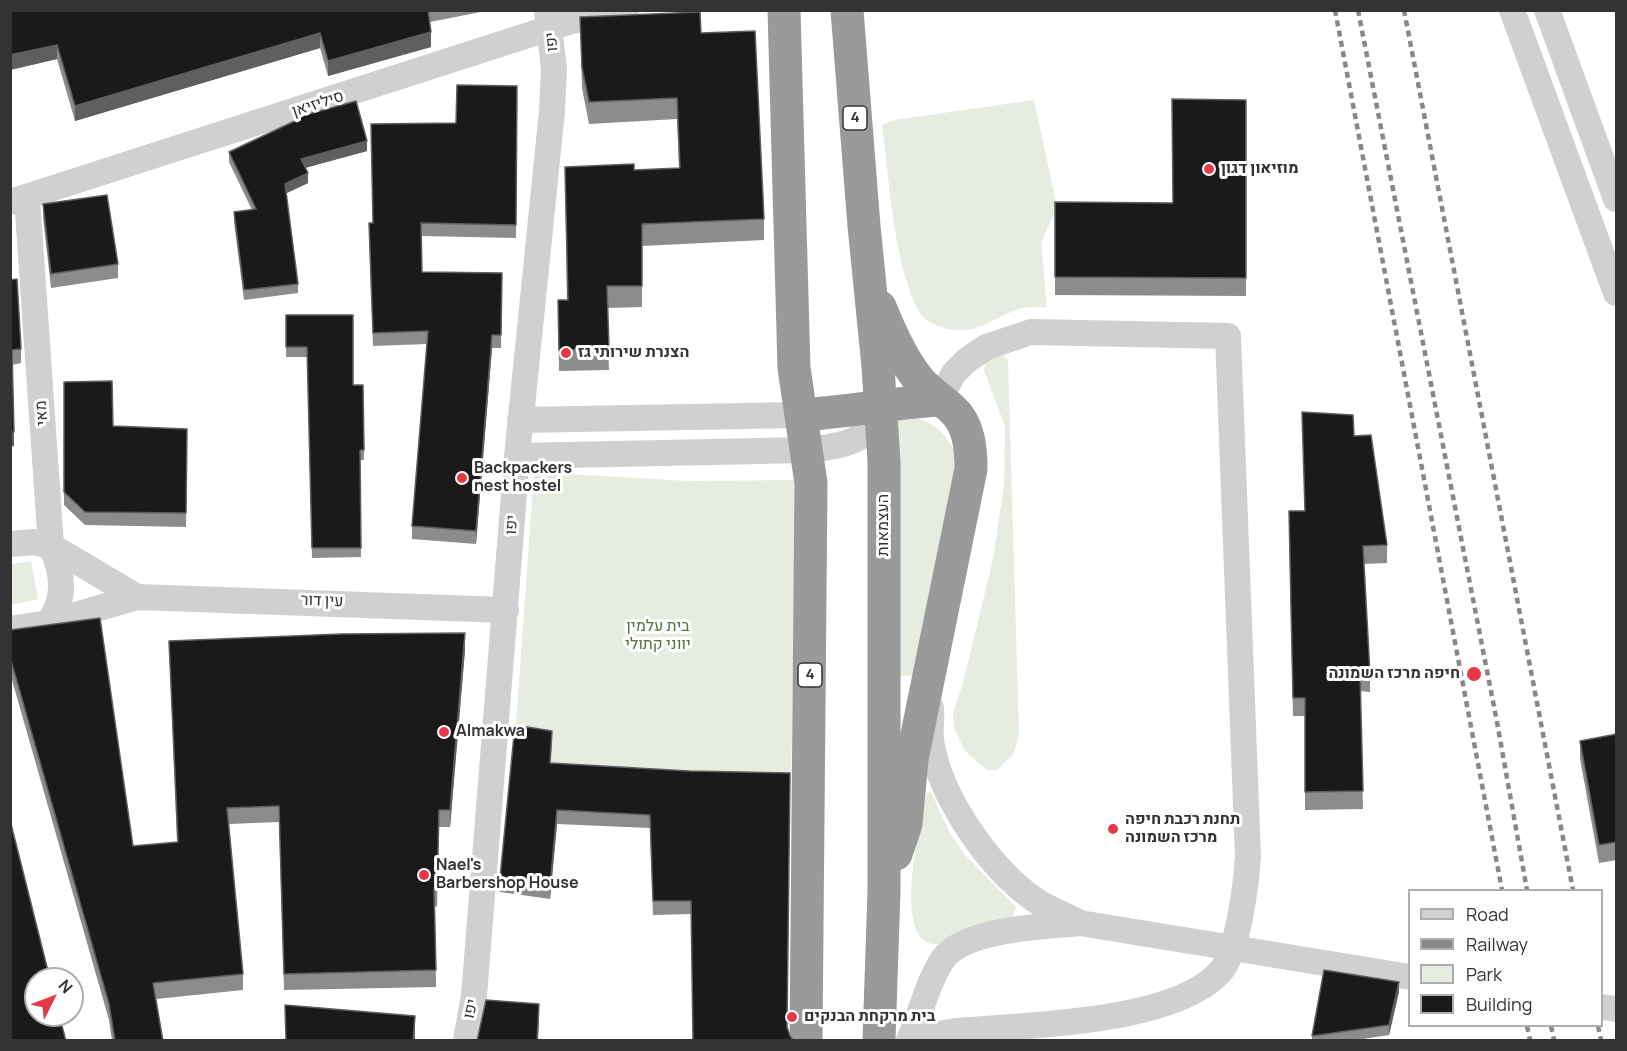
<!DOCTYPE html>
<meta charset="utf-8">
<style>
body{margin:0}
#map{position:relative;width:1627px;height:1051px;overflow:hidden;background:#fff;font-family:Manrope,sans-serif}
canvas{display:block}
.frame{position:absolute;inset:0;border:12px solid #333;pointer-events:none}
.legend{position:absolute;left:1408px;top:889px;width:195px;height:138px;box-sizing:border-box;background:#fff;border:2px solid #adadad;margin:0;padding:8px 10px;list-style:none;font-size:18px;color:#333}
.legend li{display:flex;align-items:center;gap:12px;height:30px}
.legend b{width:30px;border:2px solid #adadad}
.north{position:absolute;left:24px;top:967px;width:60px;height:60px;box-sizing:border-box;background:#fff;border:2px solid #adadad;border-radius:50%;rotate:48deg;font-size:16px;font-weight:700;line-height:24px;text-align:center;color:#333}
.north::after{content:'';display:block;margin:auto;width:21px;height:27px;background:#e63946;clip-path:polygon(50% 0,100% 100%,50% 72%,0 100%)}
</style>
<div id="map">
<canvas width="1627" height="1051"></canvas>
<div class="frame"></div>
<ul class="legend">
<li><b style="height:8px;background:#d0d0d0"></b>Road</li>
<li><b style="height:8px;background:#888"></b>Railway</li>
<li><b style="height:16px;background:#e6ecdf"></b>Park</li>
<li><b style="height:16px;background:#1a1a1a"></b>Building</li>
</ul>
<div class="north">N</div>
</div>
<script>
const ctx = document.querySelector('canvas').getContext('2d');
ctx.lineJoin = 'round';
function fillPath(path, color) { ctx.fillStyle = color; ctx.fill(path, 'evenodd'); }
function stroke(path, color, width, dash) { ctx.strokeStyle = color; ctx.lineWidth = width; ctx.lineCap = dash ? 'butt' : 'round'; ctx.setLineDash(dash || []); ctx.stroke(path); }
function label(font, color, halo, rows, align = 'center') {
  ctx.font = font + ' Manrope,Heebo,sans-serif'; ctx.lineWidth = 6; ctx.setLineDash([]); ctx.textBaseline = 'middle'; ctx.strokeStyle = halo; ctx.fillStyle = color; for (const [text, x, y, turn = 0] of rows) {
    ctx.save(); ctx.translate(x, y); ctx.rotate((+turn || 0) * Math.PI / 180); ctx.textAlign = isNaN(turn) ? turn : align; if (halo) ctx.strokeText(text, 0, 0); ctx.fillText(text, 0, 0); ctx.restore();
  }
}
fillPath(new Path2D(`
 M1034,100l23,107 -16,36 6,64c-6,0 -13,0 -19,0 -26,4 -46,26 -73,23 -9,-1 -27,-6 -33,-14 -28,-42 -33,-141 -40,-191l12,-5z
 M1002,354l6,6 11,373 -5,21 -17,16h-10l-22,-19 -11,-23 -1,-15 10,-30 30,-124 11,-73 1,-60 -21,-55 2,-11z
 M909,417c28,4 42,21 50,47l-37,211 -25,1 -7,-256z
 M534,472l153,9 109,-1 -5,306 -102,-1 -139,-9 -35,-38z
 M31,561l7,38 -27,6v-41z
 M931,792l18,39 15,23 52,53 -4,11c-17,4 -39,6 -54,14 -9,4 -13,13 -24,12 -42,-3 -14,-120 -9,-146l2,-5z`), '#e6ecdf');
stroke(new Path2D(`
 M1512,10l104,283
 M1547,10l69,189
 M27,198l24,348c12,26 16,53 -3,77
 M10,202l562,-181 54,-11
 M520,420l281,-5
 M517,456l291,-6c32,-4 63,-7 73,-43
 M10,544l24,-2 17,4 86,51
 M10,629l38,-6 89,-26 369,13
 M931,708c1,11 -1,22 0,32 8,56 58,128 104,160 13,9 31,15 45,23
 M1602,1007l14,2
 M466,1040l8,-44 43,-540 35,-345 2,-42 -7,-59
 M909,1040c12,-26 18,-57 34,-81 21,-30 103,-33 137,-36
 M925,1040l13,-6 18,-3c67,-6 217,-7 264,-59 18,-19 26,-88 28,-115l-20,-521 -197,-4 -45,15 -20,14 -12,12 -15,27`), '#d0d0d0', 26);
stroke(new Path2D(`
 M784,10l10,358 17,115 -5,557
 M847,10l17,216 14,140 6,96v429l-5,149
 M880,307c10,25 23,54 40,74 10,11 21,18 32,28 17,15 19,39 19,60l-59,290 -6,65 -10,30
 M801,415c46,-3 91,-12 138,-15`), '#9a9a9a', 33);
stroke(new Path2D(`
 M1335,10l167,880
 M1358,10l139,712 30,168
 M1404,10l169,880
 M1527,1026l3,14
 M1551,1026l3,14
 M1598,1026l3,14`), '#888', 4.5, [6, 4.5]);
stroke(new Path2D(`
 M1080,923l330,54`), '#d0d0d0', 26);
fillPath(new Path2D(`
 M10,10h481l-61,12 1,25 -103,29 -8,-28 -245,73 -18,-62 -47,11z
 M580,17l121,16 63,186v21l-122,6v61l-35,1 2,62 -50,1 -1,-71h9l-2,-133 69,3 45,-2 -2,-49 -88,5 -7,-36z
 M517,86l-1,152 -95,-2 1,36 80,1 -1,75h-9l-16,196 -64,-5v-13l15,-182 -54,2 -4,-110 4,-13z
 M1246,100v196l-191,-1v-93l117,1z
 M298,117l69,34 -62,17 3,15 -22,10 12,91v9l-54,7 -10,-78v-10l18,-2 -23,-48v-10l69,-32z
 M43,204l75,60v14l-67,10 -8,-70z
 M10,280l11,69v14l-9,2 2,81z
 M286,315l67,70h10l1,75h-4l1,97 -49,1 -5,-201h-21z
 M64,382l49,44 74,3 -1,98 -101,-2 -21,-20z
 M1302,412l52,24 33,109v18l-23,1 6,110v18l-10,-1 3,118 -58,1v-94h-12l-4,-187 16,-18z
 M10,630l123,216 44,-4 -8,-201 296,9 -15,177h-11l-2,80 -2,-1 1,81 -152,3 -5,-168 -50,2 14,150v16l-87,9 7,42h-51l-3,-21 -99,-347z
 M1617,734v126l-18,3 -19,-104v-18z
 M552,745l-2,18 139,8 4,270 -2,-127 -38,1 -3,-87 -93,-4 -7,75 -50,-7v-14z
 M1399,992l-10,43 -39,6h-38v-5z`), '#8c8c8c');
fillPath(new Path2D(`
 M431,32v15l-103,29v-15z
 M320,33v15l-245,73v-15z
 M57,45v14l-47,11v-15z
 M367,141v10l-66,18v-10z
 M308,173v10l-23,11v-10z
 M492,335v13l-16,196v-13z
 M10,432h4v14l-4,1z
 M465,633v17l-15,177v-17z
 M557,810v14l-7,75v-13z
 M1399,982v10l-10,43v-10z
 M539,1004v14l-1,23h-1z
 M415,1016v25h-2z`), '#5f5f5f');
const building = new Path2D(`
 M10,10h418l3,22 -103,29 -8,-28 -245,73 -18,-61 -47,10z
 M700,12l1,21 54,-2 9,188 -122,5v62h-35l2,63 -50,1 -1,-50h10l-3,-133 69,-3v6l46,-2 -3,-70 -88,4 -7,-35 -2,-50z
 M457,85l60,1 -1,139 -95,-2 1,49 80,1 -1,62h-9l-16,196 -64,-5 16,-195 -55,2 -4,-110h4l-2,-99 85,-1z
 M1172,99l74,1v178l-191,-1v-75l118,1z
 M356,101l11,40 -66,18 7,14 -23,11 13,100 -54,6 -10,-78 22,-3 -27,-57 70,-33 -1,-2z
 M107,195l11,69 -67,10 -8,-70z
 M17,279l4,70 -9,1 2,82h-4v-152z
 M286,315h67v70h10l1,65h-4l1,98h-49l-5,-201h-21z
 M112,381l1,45 74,3 -1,84 -101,-1 -21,-20v-110z
 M1302,412l51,3 1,21 17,-1 16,110 -24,1 7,128 -10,-1 3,118 -58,1v-94h-12l-4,-187h16z
 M100,618l33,228 45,-4 -9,-201 172,-7 124,-1 -15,177h-11l-2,80h-3l2,80 -152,4 -5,-168 -52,2 16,166 -90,9 10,58h-48l-6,-37 -99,-347v-27z
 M515,725l37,6 -2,32 139,8 101,2 -3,254 3,9 4,5h-101l-2,-140h-38l-3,-86 -93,-5 -7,76 -50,-8z
 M1617,734v108l-18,3 -19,-104z
 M10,820l40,159h-14v36h23l7,26h-56z
 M1324,970l75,12 -10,43 -77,11z
 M486,1000l53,4 -2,37h-60z
 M285,1005l130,11 -2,25h-127z`);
fillPath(building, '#1a1a1a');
stroke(building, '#5f5f5f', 1.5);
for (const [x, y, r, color] of [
 [1209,169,6,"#e63946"],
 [566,353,6,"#e63946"],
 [462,478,6,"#e63946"],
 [1474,674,8,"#e63946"],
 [444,732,6,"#e63946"],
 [1113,829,6,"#e63946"],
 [424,875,6,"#e63946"],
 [792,1017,6,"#e63946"]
]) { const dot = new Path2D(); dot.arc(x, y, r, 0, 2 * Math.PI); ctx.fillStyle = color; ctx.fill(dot); stroke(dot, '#fff', 2); }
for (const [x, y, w] of [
 [855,118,24],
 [810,675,24]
]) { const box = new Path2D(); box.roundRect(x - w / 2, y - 12, w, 24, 4.5); ctx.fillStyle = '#fff'; ctx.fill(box); stroke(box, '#333', 1.5); }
label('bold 15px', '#333', null, [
 ["4",855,118],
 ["4",810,675]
]);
label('16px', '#333', '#fff', [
 ["יפו",552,42,-95],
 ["סיליזיאן",318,104,-18],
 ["מאי",42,413,-94],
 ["יפו",512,525,-86],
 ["העצמאות",884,525,-90],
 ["עין דור",322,601,2],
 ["יפו",471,1009,-78]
]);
label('bold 16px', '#333', '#fff', [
 ["מוזיאון דגון",1221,169],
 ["הצנרת שירותי גז",578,353],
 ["Backpackers",474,469],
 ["nest hostel",474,487],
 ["חיפה מרכז השמונה",1460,674,"right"],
 ["Almakwa",456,732],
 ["תחנת רכבת חיפה",1125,820],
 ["מרכז השמונה",1125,838],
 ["Nael's",436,866],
 ["Barbershop House",436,884],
 ["בית מרקחת הבנקים",804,1017]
], 'left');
label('16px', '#56703f', '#fff', [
 ["בית עלמין",658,627],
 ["יווני קתולי",658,645]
]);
</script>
